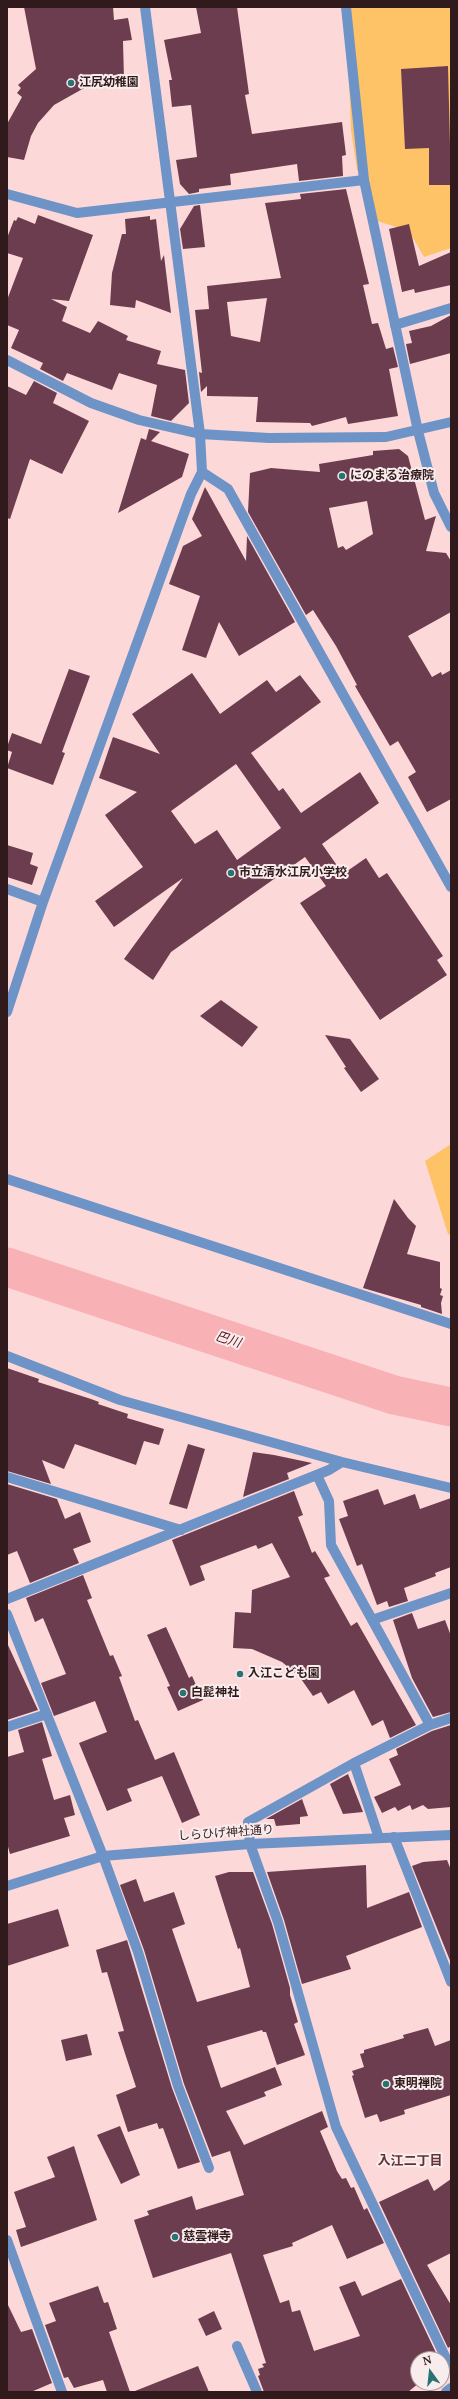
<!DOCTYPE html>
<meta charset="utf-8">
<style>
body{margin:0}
#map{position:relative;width:458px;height:2399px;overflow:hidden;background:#fdd8d9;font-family:"Noto Serif",serif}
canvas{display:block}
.frame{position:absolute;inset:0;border:8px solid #301a1b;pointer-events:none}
.north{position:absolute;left:410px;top:2351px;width:40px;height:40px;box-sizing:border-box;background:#f9eced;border:1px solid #a99899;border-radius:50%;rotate:345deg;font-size:11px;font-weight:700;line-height:16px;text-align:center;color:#301a1b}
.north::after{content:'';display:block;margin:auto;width:14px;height:18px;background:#297374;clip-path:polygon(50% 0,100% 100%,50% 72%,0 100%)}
</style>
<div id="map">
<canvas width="458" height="2399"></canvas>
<div class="frame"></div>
<div class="north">N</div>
</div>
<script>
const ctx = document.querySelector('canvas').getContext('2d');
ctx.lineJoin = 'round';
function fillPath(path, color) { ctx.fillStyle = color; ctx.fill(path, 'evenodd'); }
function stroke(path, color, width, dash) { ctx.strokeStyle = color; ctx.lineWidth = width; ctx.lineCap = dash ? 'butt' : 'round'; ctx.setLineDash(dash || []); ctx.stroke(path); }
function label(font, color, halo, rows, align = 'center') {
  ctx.font = font + ' "Noto Serif","Noto Sans JP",serif'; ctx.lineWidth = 4; ctx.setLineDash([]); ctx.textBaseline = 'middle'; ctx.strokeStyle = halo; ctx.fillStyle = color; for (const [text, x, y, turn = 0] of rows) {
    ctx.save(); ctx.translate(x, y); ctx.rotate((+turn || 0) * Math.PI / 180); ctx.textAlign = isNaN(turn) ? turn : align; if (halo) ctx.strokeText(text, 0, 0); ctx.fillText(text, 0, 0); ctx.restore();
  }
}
fillPath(new Path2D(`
 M346,7h105v241l-27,9 -15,-26 -35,-11 -10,-44 -7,-6 -6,-40z
 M451,1144v91l-3,-1 -23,-73z`), '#fec367');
stroke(new Path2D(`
 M7,1267l387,128 57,12`), '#f8b2b5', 39);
fillPath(new Path2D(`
 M24,7h89l1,13 14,-2 4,22 -9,1 1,38 -38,8 -32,18 -16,18 -7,13 -7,24 -17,-3v-33l15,-27 -5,-4 4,-5 -3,-3 18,-16z
 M196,7h41l12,87 -4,1 7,39 90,-12 4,33 -4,1 1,20 -44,5 -2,-17 -67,10 1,11 -32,4v3l-10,2 -9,-10 -4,-24 21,-3 -6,-52 -19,2 -3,-27h3l-8,-40 37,-7z
 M448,66l3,119h-22v-37l-24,1 -4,-80z
 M346,189l23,95 -6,1 9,39 6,-1 8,26 7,-2 5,20 -9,2 9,47 -50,8 -2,-7 -34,9 -2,-3 -54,-1 2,-25 -51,-1v-10l-6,6 -2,-20 3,1 -7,-63 14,-1 -2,-23 74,-8 -16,-75 36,-4 -1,-5zM267,298l-7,44 -29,-6 -4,-34z
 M200,205l5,42 -22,2 -3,-20 14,-23z
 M38,215l55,20 -24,66 -18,-2 16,8 -5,14 28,12 8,-12 30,15 -2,4 35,11 -4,13 28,6 4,33 -18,18 -20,-5 6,-31 -38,-12 -7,17 -45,-17 -4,8 -23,-12 3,-6 -32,-15 8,-18 -12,-5v-25l16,-42 -16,-5v-15l7,-18 2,1 2,-4 17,7z
 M150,216v4l6,-1 5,42 3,-6 7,58 -35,-13 -1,8 -25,-3 2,-32 10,-39h4l-1,-15z
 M409,224l10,42 32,-14v33l-36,8 -1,-4 -12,3 -13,-63z
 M451,315v38l-41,11 -4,-20 6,-1 -3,-12 22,-5z
 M34,381l23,12 -4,10 36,18 -27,53 -32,-15 -20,60 -3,-1v-132l19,9z
 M149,429l11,3 -9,9 38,13 -7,23 -64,36 23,-75 5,2z
 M399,449l9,7 17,64 11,-4 -10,35 20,2 5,8v51l-43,24 24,41 9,-5 1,3 9,-5v129l-24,13 -19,-35 8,-5 -18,-31 -8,5 -35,-60 2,-1 -21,-39 -23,-36 -7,5 -58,-103 2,-39 21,-5 49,4 -1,-8 54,-9v-4zM367,501l6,33 -27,16 -3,-4 -5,2 -9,-40z
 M205,487l41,74 1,-25 48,86 -56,34 -20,-34 -13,36 -24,-8 18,-54 -31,-12 14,-38 19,-10 -10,-17z
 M69,669l21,7 -28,76 3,1 -12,32 -46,-17 5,-16 -5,-2v-3l5,-14 29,11z
 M192,673l28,41 47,-34 9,12 24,-17 21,27 -70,51 28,38 4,-3 18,25 59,-41 19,31 -57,41 21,30 23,-16 13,20 8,-5 56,83 -6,4 10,15 -67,45 -80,-117 26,-17 -21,-29 -134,95 -18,28 -29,-21 59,-81 -69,49 -19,-26 48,-34 -38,-52 32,-23 -38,-14 14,-41 47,17 -28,-40zM236,764l45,64 -44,32 -20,-30 -22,14 -24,-33z
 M7,845l26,8 -3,11 8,3 -6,18 -25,-8z
 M221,1000l37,27 -16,20 -42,-31z
 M325,1035l25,4 29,40 -18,13 -17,-24 2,-1z
 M394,1199l14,19 8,8 -9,28 33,8v26l2,1 -2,6 3,1 -2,7 1,11 -21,-7v-2l-58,-17z
 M7,1368l32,11 -1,3 53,17 8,3 -1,2 30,10 -1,4 37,11 -5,16 -15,-4 -8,24 -61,-21 -11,25 -22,-9 9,24 -44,-13z
 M188,1444l17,5 -18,60 -18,-5z
 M253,1452l21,3 38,8 -25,10 2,6 -46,18z
 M7,1484l50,15 8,20 15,-7 11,30 -18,7 6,14 -49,20 -13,-32 -10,4z
 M378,1489l6,16 31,-11 5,15 31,-11v69l-16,6 1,3 -32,12 4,13 -19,6 -2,-6 -10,4 -15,-41 -5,2 -18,-47 9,-3 -5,-15z
 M294,1491l9,24 -5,2 14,36 3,-2 15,25 -6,2 27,48 6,-4 59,103 -26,13 -7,-18 -11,6 -18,-36 -26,14 -7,-12 -8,4 -14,-20 -17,-14 -30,-13 -19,-1 2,-36 16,1 1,-23 38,-13 -18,-34 -14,6 -2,-4 -56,21 5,14 -15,6 -18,-46z
 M83,1575l9,23 -5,2 23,56 3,-1 9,21 -3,1 16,44 3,-1 17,40 19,-8 26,63 -18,8 -20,-47 -35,13 5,12 -25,10 -28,-68 28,-11 -12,-31 -41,15 -13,-33 25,-9 -23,-56 -8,4 -9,-24z
 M412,1613l6,16 27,-9 6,16v76l-18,5 -21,-39 -19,-58z
 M166,1627l23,51 3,-2 11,24 -25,11 -11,-24 3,-1 -23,-51z
 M7,1643l31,67 -31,10z
 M42,1722l10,34 -10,3 12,41 16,-5 5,20 -11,3 6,18 -60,18 -3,-11v-86l17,-5 -6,-22z
 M451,1725v82l-23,2 -5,-4 -11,5 -2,-5 -12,6 -3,-4 -13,6 -8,-16 27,-12 -12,-26 9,-4 -2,-6 36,-18z
 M348,1774l15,38 -20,2 -13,-30z
 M302,1799l6,17 -8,1v7l-24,2 -2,-7h-8z
 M447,1860l4,10v93l-39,-97 11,-4z
 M366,1865l1,43 42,-16 13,35 -76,29 5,13 -49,15 -18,-64 -17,-48z
 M229,1872h24l19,52 18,64v7l8,27 -4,2 11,31 -28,10 -11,-33h-3l-1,-2 -55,16 14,42 54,-21 7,18 -18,7 2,4 -40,15 18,34 78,-34 6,16 -8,4 17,40 5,8 4,-1 5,10 3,-1 10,23 3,-2 17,35 -37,16 -15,-34 -40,18 1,3 -30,9 17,48 9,-3 3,12 8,-2 14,41 46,-15 -21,-49 16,-6 7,15 39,-17 36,76 -3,2 1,2h-17l1,24 -11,9h-144l-6,-16 2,-1 -2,-6 6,-2 -2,-3 4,-1 -35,-110 -78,25 -19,-58 15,-5 -2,-4 45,-15 4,14 48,-15 -14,-44 -18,6 -28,-73 -40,-134 -24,-65 16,-6 8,23 30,-10 11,32 -13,5 25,73 53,-15 -10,-39 -2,1 -23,-73z
 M58,1909l11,37 -62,20v-42z
 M127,1940l45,148 28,74 -22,7 -15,-41 -4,1 -2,-6 -29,9 -12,-37 20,-8 -18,-55 6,-1 -17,-59 -5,1 -6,-23z
 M428,2028l7,18 16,-6v55l-47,15 1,4 -25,8 -3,-8 -12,4 -13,-42 2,-1 -2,-4 12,-4 -4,-13 4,-1v-3l40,-12 -1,-3z
 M87,2034l5,21 -26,6 -5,-21z
 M120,2126l20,49 -19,9 -24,-49z
 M74,2146l23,74 -76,27 -5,-17 10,-3 -12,-35 41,-15 -8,-20z
 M428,2179l6,12 17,-12v74l-24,12 24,40v41l-3,2 -69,-146z
 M98,2286l6,17 4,-1 9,27 -8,3 21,60h-23l-4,-12 -29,8 -6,-11 -4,1 -19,-53 11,-4 -7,-18z
 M7,2303l14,29 11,-3 20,54 -21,9h-24z
 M214,2311l8,18 -16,7 -8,-17z
 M198,2366l11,26h-74v-1z`), '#6c3d4f');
stroke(new Path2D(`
 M7,194l70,19 287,-33
 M395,325l56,-17
 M202,472l26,17 223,398
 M7,889l36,13
 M7,1012l36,-110 148,-408 11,-22 -2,-38 -55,-427
 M7,1179l444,145
 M7,1356l113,44 222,62 109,26
 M317,1475l12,26 2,44 99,180
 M7,1477l174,53
 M7,1599l322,-129 13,-8
 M7,1614l96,242 35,96 40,134 31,82
 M372,1620l79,-27
 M451,1718l-21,7 -76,38 -106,59 2,22 28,78 58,205 115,242
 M7,1727l40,-13
 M354,1763l25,75
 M394,1837l57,145
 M7,2240l55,152
 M237,2346l20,46`), '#6d93c7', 10);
stroke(new Path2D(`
 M346,7l18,173 54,251 16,62 17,34
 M7,360l84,43 48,17 61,14 69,4 117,-1 65,-15
 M7,1886l96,-30 147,-12 201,-9
 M446,2392l5,-4`), '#6d93c7', 10);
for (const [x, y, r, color] of [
 [71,83,4,"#297374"],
 [342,476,4,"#297374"],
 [231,873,4,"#297374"],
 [240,1674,4,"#297374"],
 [183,1693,4,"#297374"],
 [386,2084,4,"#297374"],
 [175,2237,4,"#297374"]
]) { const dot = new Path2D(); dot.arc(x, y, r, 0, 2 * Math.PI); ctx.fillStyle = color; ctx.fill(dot); stroke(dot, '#f9eced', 1.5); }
label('bold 12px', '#301a1b', '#f9eced', [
 ["江尻幼稚園",79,83],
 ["にのまる治療院",350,476],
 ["市立清水江尻小学校",239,873],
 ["入江こども園",248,1674],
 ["白髭神社",191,1693],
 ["東明禅院",394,2084],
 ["慈雲禅寺",183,2237]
], 'left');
label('12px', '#301a1b', '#f9eced', [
 ["しらひげ神社通り",226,1833,-4]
]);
label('italic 13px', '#5d1722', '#f9eced', [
 ["巴川",228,1340,18]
]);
label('bold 13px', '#623236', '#f9eced', [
 ["入江二丁目",410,2161]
]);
</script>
